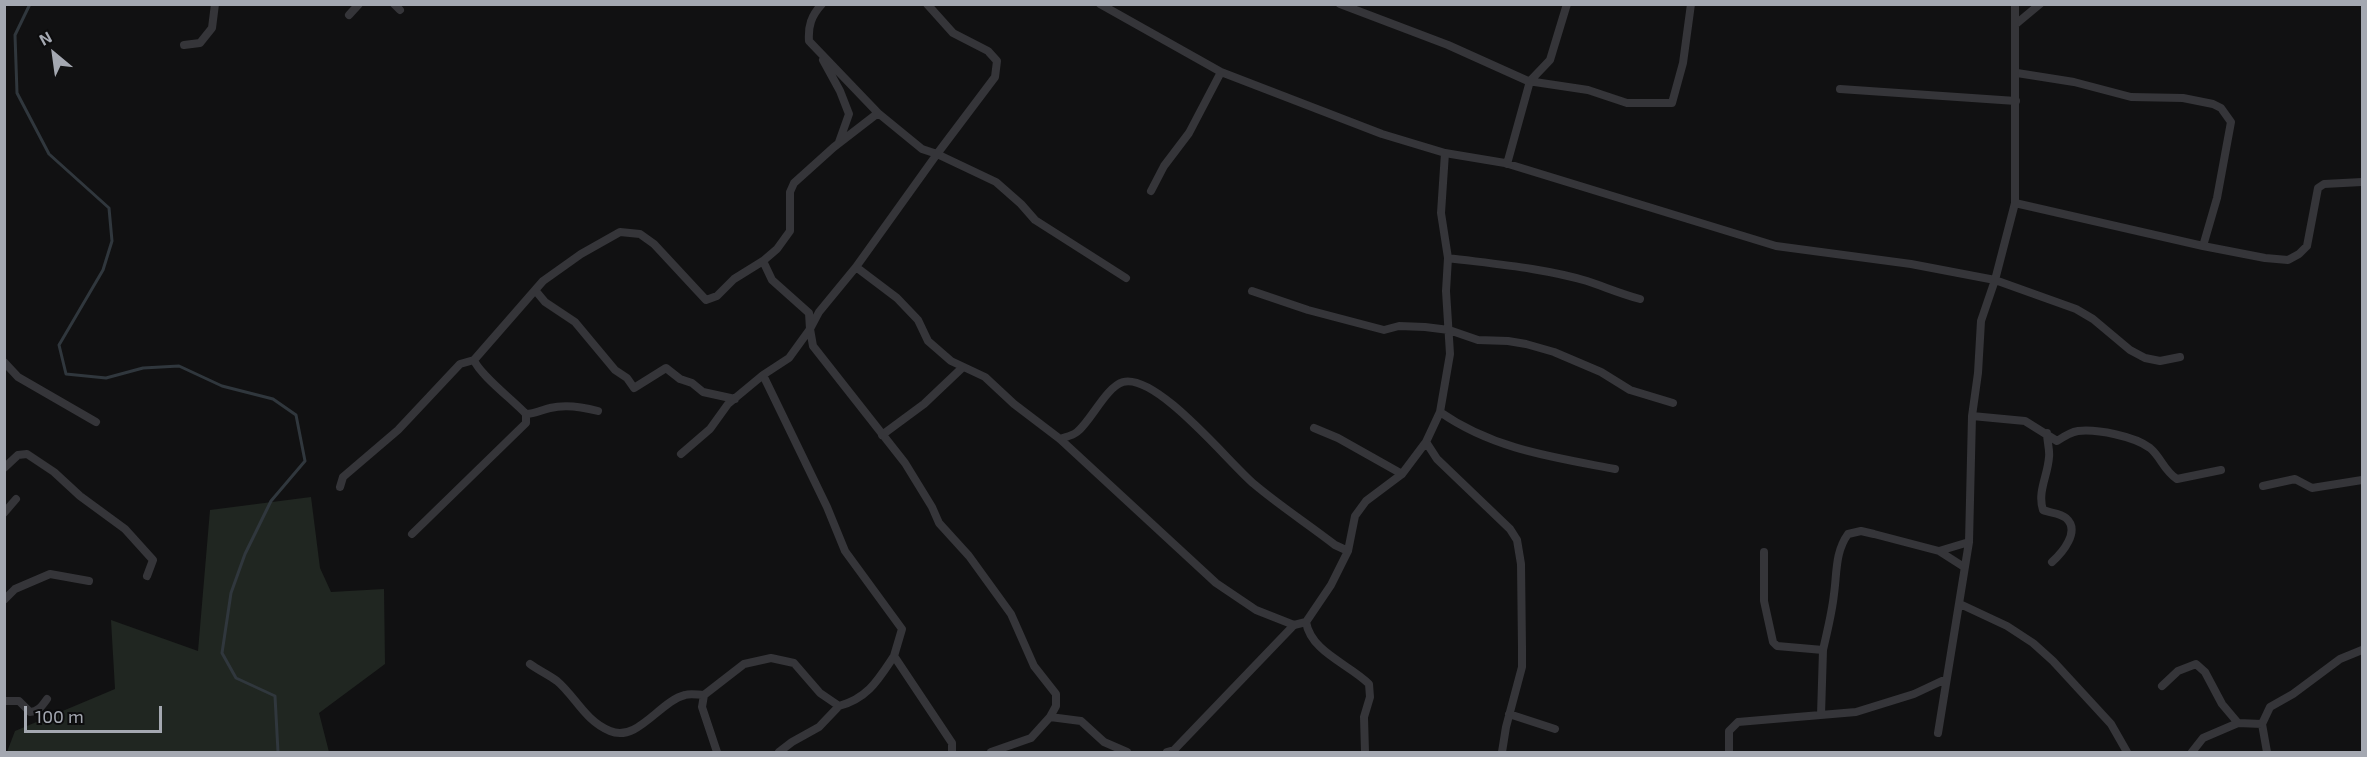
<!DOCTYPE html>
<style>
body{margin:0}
#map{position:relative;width:2367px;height:757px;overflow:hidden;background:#111112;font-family:"Exo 2",sans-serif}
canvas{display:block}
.frame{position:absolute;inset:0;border:6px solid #a4a8b1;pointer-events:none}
.north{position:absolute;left:24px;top:24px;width:60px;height:60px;-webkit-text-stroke:4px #0c0c0d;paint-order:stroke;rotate:331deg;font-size:16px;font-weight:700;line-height:24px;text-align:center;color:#a4a8b1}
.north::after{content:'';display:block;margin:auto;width:21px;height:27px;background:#a4a8b1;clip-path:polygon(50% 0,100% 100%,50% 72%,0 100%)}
.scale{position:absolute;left:24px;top:706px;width:138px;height:27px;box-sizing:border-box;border:3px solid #a4a8b1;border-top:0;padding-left:8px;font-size:18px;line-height:21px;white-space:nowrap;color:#a4a8b1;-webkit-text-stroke:4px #0c0c0d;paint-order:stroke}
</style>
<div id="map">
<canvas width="2367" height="757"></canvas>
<div class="frame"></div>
<div class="north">N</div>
<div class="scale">100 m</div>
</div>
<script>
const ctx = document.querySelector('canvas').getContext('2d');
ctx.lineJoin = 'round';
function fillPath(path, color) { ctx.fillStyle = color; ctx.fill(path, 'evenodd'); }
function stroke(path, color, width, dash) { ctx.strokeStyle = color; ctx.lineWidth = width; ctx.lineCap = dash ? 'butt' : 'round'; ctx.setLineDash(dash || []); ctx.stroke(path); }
fillPath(new Path2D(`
 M311,497l9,71 11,24 53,-3 1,75 -66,49 10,39h-322l8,-21 100,-42 -4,-69 87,31 12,-141z`), '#202621');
stroke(new Path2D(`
 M30,4l-15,31 2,58 32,61 60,54 3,33 -9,29 -44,75 7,29 40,4 37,-10 36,-2 43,20 51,13 23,16 9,46 -34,40 -26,53 -14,39 -9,60 14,25 39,18 3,56`), '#30373d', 3);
stroke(new Path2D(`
 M394,4l6,6
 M1100,4l121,68 161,62 63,19 60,10 271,83 135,18 84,16 20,-77v-199
 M1340,4l108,41 80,36 60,9 39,13h45l11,-40 8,-59
 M349,15l10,-11
 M2016,24l24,-20
 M184,45l16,-2 12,-15 3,-24
 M823,60l17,31 9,23 -10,28
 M2017,73l57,9 57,15 52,1 30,6 8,4 10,14 -14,76 -14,48
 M1840,89l176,12
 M878,113l44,36 15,5 58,-77 2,-16 -9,-10 -35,-18 -26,-29
 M1507,164l23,-83 20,-21 17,-56
 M1151,191l13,-25 25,-33 32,-61
 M2015,203l188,43 62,12 23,2 11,-6 8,-8 11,-58 6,-4 38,-2
 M1448,258c46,6 95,10 139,23 18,6 34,13 53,18
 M856,267l41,31 21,22 10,21 23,20 34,16 29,27 46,35 156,144 40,27 38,15
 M535,290l10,12 30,20 40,48 12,8 7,10 32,-20 14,11 12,4 11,9 32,7
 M1252,291l56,19 76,20 15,-4 26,1 24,3 29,10 30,1 18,3 28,8 47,20 29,18 43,13
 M4,362l14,15 78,45
 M763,375l64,132 18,44 57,78 -8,27 58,87v9
 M1440,412c53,37 112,45 175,57
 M526,414c9,0 15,-4 24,-6 16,-4 33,-1 48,3
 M1972,416l53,5 32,20c6,-4 14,-9 21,-10 19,-2 56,5 72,17 11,9 14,23 27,31l44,-9
 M1314,428l24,10 64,36
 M2047,433c0,8 3,17 2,24 -1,18 -12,35 -6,53 7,3 17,3 23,8 15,13 -4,35 -14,44
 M882,435l42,-31 39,-37
 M1060,439c5,-2 12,-3 17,-7 14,-11 29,-45 46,-50 34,-9 106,81 131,102 26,22 54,40 81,61l13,6
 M1426,442l11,17 73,70 7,11 4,24 1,84v19l-16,60 -4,25
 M681,454l29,-25 18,-25 35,-29 26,-17 21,-29 -1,-16 -37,-33 -9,-19
 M4,468l14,-13 9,-1 27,18 26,24 45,33 28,31 -6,16
 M2263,486l32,-7 17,9 50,-8
 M340,487l3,-10 55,-47 62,-66 14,-4
 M4,513l12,-14
 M412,534l114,-111v-9c-12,-13 -47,-40 -52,-54l69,-79 38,-27 39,-22 20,2 14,10 52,56 11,-4 17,-17 29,-18 14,-12 13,-18v-39l4,-9 40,-36 44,-34 -69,-72c-1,-15 2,-25 13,-37
 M1939,551l30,-9
 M1764,552v49l9,41 4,4 46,4c4,-18 9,-37 11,-56 3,-21 1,-42 14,-60l13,-3 13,3 65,17 25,16
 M4,600l11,-11 35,-15 39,7
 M1960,604l47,22 26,17 20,18 58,63 16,28
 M1306,622c5,30 43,42 63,62l1,13 -6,20 1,35
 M530,664c8,6 19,11 27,17 18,15 28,40 53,50 27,12 50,-30 75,-36 6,-2 13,0 19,0
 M2162,686l16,-15 18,-7 9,8 17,32 16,19 24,1
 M4,701h15l11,11c8,0 12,-6 17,-13
 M1509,714l46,15
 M1821,715l2,-65
 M1050,717l31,4 23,21 23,10
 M1938,733l31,-191 3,-126 6,-43 3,-52 14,-41 81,29 17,10 37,31 15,8 15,3 20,-4
 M717,752l-15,-45 2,-12 40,-31 27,-6 23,5 26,30 19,13c29,-8 39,-26 55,-50
 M779,752l13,-10 27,-15 20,-21
 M991,752l40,-14 19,-21 6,-11v-12l-22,-28 -23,-52 -42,-58 -30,-33 -7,-16 -27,-44 -92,-117 -3,-17 9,-17 37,-45 81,-113 59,28 25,22 14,16 91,58
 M1167,752l7,-2 120,-125 12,-3 25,-37 17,-34 7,-35 11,-15 36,-27 24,-32 14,-30 10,-58 -4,-63 2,-33 -7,-45 4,-60
 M1729,752v-21l9,-9 118,-10 58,-18 32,-15
 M2192,752l11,-14 35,-15
 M2267,752l-5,-28 8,-17 23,-13 47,-35 22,-9`), '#353539', 8);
</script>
